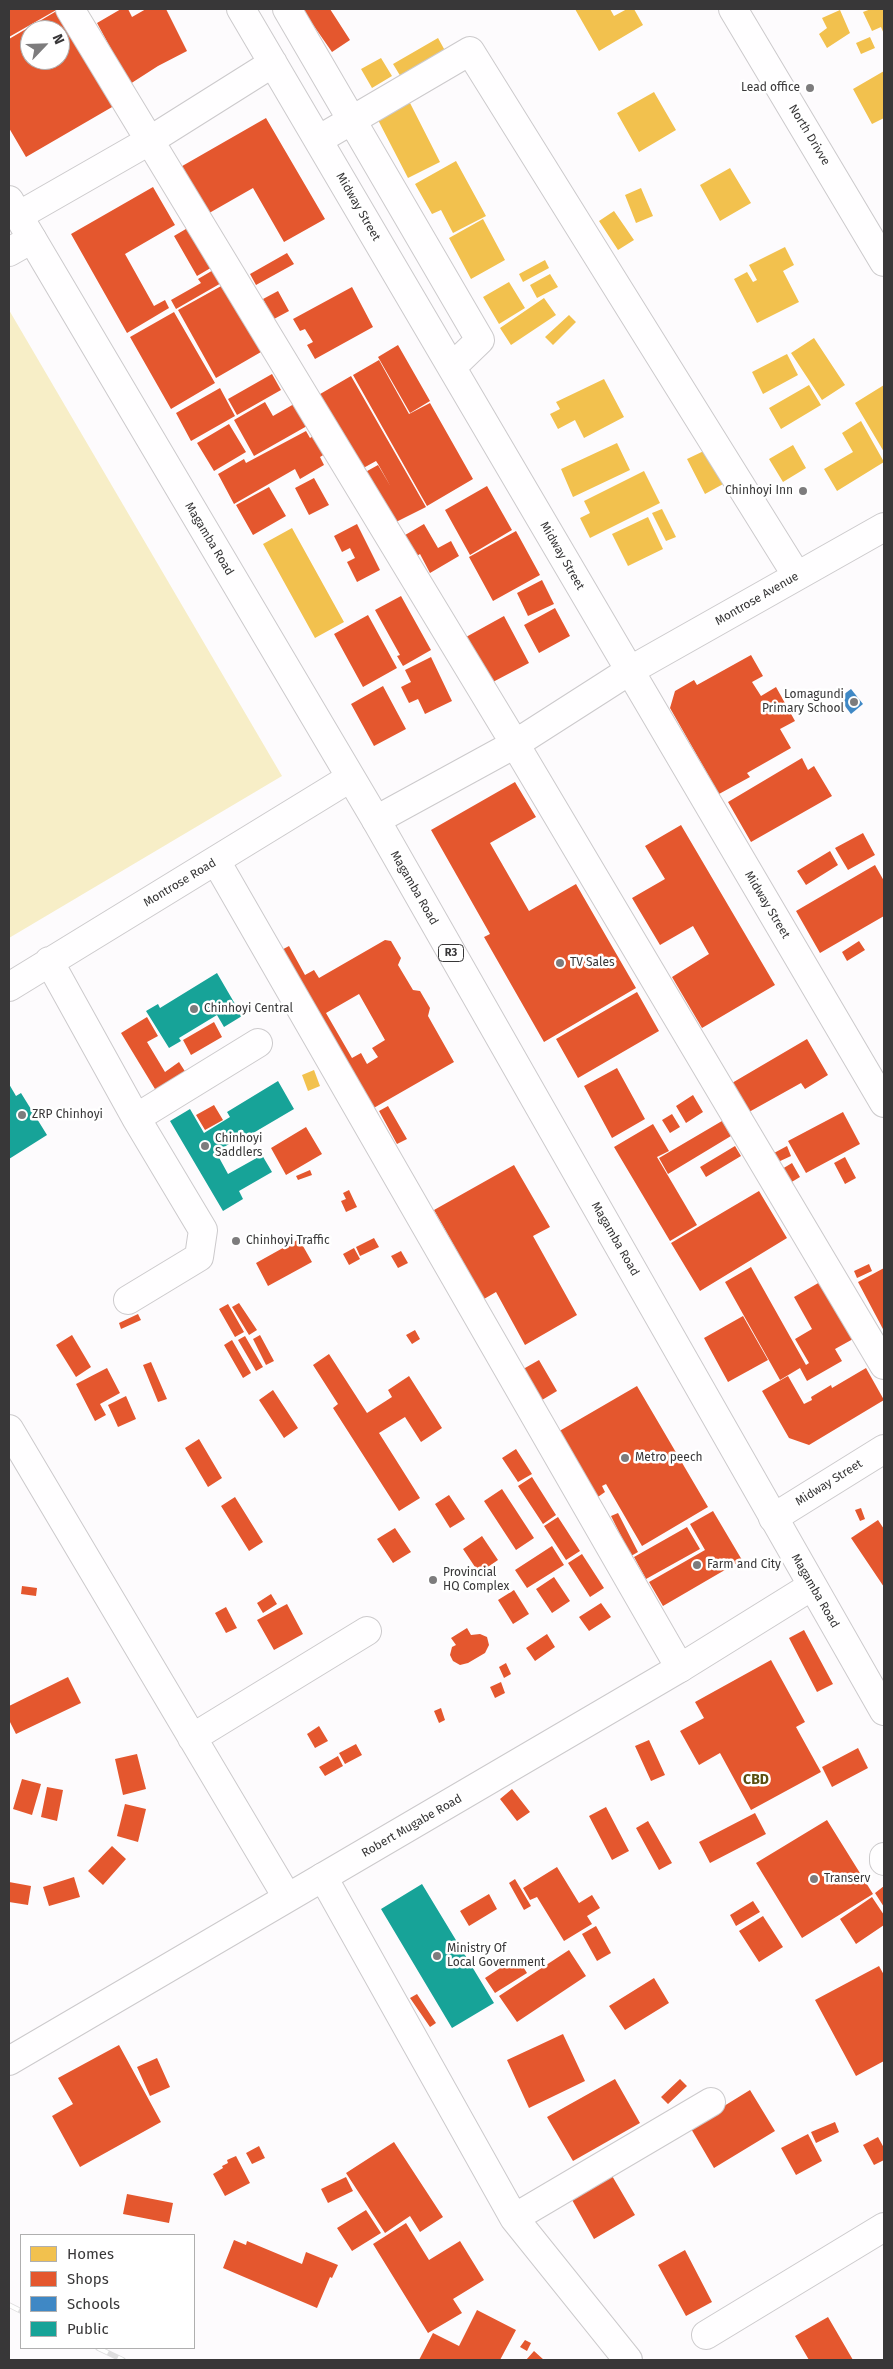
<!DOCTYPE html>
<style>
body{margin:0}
#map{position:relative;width:893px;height:2369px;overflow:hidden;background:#fdfbfd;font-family:"Fira Sans",sans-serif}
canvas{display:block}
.frame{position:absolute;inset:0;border:10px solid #383738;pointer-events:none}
.legend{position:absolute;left:20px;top:2234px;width:175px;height:115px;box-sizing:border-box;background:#fff;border:1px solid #afafaf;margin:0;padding:6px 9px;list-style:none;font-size:15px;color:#383738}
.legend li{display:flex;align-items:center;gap:10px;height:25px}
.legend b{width:25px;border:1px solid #afafaf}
.north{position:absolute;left:20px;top:20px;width:50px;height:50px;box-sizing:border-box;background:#fff;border:1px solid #afafaf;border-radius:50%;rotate:66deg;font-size:14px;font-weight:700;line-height:20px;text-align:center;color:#383738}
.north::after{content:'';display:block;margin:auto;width:18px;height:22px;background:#7d7c7d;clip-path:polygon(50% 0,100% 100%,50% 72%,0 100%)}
</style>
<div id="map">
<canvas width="893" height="2369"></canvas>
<div class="frame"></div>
<ul class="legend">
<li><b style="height:14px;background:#f2c14e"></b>Homes</li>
<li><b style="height:14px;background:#e4572e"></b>Shops</li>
<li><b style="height:14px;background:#3f88c5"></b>Schools</li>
<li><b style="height:14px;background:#17a398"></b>Public</li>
</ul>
<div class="north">N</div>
</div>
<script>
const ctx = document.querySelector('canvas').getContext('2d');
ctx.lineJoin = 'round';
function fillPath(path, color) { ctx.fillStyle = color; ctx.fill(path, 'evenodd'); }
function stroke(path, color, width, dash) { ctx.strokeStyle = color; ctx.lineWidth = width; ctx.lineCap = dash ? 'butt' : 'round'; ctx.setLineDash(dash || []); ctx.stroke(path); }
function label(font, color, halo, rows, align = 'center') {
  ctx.font = font + ' "Fira Sans",sans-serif'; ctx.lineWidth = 5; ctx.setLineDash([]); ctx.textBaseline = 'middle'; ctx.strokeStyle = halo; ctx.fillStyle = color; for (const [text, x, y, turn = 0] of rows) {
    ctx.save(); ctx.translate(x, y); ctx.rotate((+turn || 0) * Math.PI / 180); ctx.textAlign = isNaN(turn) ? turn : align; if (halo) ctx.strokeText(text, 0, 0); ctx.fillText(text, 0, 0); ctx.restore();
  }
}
fillPath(new Path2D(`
 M9,310l273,466 -273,162z`), '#f7eec7');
fillPath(new Path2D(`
 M575,9h35l4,7 13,-7h7l9,16 -44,26z
 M871,9h13v25l-3,-7 -9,4 -9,-19z
 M840,10l10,23 -23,15 -8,-14 8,-6 -5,-10z
 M870,37l5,11 -14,6 -5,-11z
 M438,38l10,18 -44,26 -11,-18z
 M381,58l11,18 -20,12 -11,-19z
 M884,71v47l-12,6 -19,-35z
 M654,92l22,38 -37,22 -22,-39z
 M410,103l30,59 -32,16 -30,-58z
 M456,161l30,55 -33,17 -12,-23 -9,4 -17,-30z
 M730,168l21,35 -31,18 -20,-36z
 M641,188l12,28 -17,7 -11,-28z
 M614,211l20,29 -16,10 -19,-29z
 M483,219l22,41 -34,19 -22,-41z
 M785,247l9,18 -11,6 16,31 -42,21 -23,-44 13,-7 6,10 4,-2 -8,-15z
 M545,260l4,8 -26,14 -4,-8z
 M550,274l8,13 -21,11 -7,-13z
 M509,282l16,26 -26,16 -16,-27z
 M544,298l12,17 -45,30 -11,-17z
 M569,315l7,7 -23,23 -8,-8z
 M814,338l31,47 -23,15 -31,-47z
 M787,354l11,21 -35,19 -11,-22z
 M604,379l20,38 -40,21 -9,-18 -17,9 -8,-15 10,-5 -4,-7z
 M809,385l12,20 -40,24 -12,-21z
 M884,385v67l-29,-49z
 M861,421l23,41 -47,29 -13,-22 29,-17 -11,-19z
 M617,443l13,27 -57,27 -12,-28z
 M793,445l13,23 -23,14 -14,-23z
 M708,449l17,34 -20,11 -18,-35z
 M644,471l16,32 -70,35 -10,-20 10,-5 -6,-12z
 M662,509l14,28 -10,4 -14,-28z
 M648,517l15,32 -35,17 -16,-32z
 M292,528l52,94 -29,16 -52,-94z
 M314,1070l6,16 -12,5 -6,-16z`), '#f2c14e');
fillPath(new Path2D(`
 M9,9h49l-49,28z
 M60,9l59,94 -93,54 -17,-29v-89zM30,30h30v30h-30z
 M121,9h7l4,8 14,-8h20l21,42 -29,15 -28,18 -33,-61z
 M302,9h28l20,31 -18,12z
 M266,118l59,101 -41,23 -31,-54 -49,28 -27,-47z
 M153,187l22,38 -50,29 29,52 11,-6 4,8 -42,25 -56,-99z
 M191,226l23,40 -17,10 -23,-40z
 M287,253l7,11 -38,21 -6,-11z
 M215,269l8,13 -47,27 -5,-9 30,-17 -3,-4z
 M223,285l38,67 -45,26 -38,-68z
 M352,287l21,40 -58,32 -8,-14 6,-3 -8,-13 -5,2 -7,-12z
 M278,291l11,20 -15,8 -11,-20z
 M174,312l41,71 -44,26 -41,-72z
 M398,345l32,56 -20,12 -32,-56z
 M379,360l30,54 21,-11 43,76 -46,27 -74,-131z
 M272,374l9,16 -44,25 -9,-16z
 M351,376l75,131 -36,18 -30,-50 18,-10 13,22 -13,-23 -2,-3 -18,10 -43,-74z
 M220,388l15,28 -44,25 -15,-28z
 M265,402l8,14 21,-12 13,22 -53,30 -20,-36z
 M229,424l17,28 -32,19 -17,-28z
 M306,431l4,7 5,-3 10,19 -5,3 4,8 -24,14 -5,-10 -61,35 -16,-30 26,-15 2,4z
 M314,478l15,27 -20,10 -14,-27z
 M487,486l25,44 -42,25 -25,-45z
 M269,487l17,29 -33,19 -17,-30z
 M357,524l23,46 -23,12 -10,-20 8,-4 -5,-10 -8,4 -8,-16z
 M424,524l14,24 13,-7 8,15 -29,17 -10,-19 -8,5 -12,-21z
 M516,531l24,44 -47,26 -24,-44z
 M542,580l12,24 -26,12 -11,-23z
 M401,596l30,54 -28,16 -6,-10 3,-1 -25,-45z
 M555,608l15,28 -31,17 -15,-28z
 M368,615l29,53 -34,19 -29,-53z
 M504,616l25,47 -38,20 -25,-46z
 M751,655l12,21 -11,6 9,14 15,-9 19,34 -15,8 11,19 -44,25 3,4 -31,17 -49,-86 5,-17 19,-11 3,5z
 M431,657l21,44 -27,13 -7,-15 -9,4 -8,-16 10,-5 -6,-12z
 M383,686l23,43 -32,17 -23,-42z
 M802,758l6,12 6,-4 18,30 -81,46 -23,-40z
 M515,782l21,35 -46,26 39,68 47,-27 60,104 -92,54 -60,-105 6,-3 -59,-104z
 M681,825l94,160 -73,43 -30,-51 37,-23 -16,-28 -33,19 -28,-47 33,-19 -20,-33z
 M863,833l12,22 -27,15 -13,-22z
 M830,851l8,14 -32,20 -9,-14z
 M875,865l9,16v35l-64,37 -24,-42z
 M385,940l6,1 10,17 -3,7 15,25 7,1 10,17 -2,8 26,46 -89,51 -91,-159 15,-8 16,29 9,-5 5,8zM359,994l26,46 -13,8 6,9 -11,7 -6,-11 -9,5 -26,-45z
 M859,941l6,9 -18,11 -5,-9z
 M637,992l22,39 -81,47 -22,-39z
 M147,1017l11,19 -11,6 18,30 14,-10 9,14 -30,18 -37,-61z
 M214,1022l8,15 -31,18 -8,-15z
 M807,1039l21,36 -23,14 -4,-6 -52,29 -17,-29z
 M617,1068l28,51 -33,19 -28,-52z
 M693,1095l10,17 -17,11 -10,-17z
 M214,1105l9,15 -18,10 -9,-15z
 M388,1106l19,33 -10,5 -18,-33z
 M843,1112l17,32 -54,29 -18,-32z
 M672,1114l8,13 -10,6 -8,-13z
 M722,1121l9,15 -63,38 -9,-16z
 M653,1124l16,27 -12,6 40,68 -27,16 -56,-94z
 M306,1127l16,27 -36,21 -15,-27z
 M735,1146l6,10 -35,21 -6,-10z
 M787,1146l4,10 -13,6 -4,-9z
 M845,1157l11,21 -11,6 -11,-21z
 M792,1163l8,14 -10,6 -8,-14z
 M514,1165l36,62 -17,9 44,79 -52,30 -29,-53 -12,7 -50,-89z
 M310,1170l2,5 -14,5 -2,-4z
 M349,1190l8,17 -11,5 -5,-11 5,-2 -3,-6z
 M759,1191l28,47 -87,53 -29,-48z
 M374,1238l5,9 -19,9 -4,-9z
 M299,1239l13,23 -44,24 -12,-23z
 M354,1248l6,11 -11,6 -6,-11z
 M401,1251l7,12 -10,5 -7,-12z
 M869,1264l3,7 -15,7 -3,-7z
 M751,1267l55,98 3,-2 -14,-24 17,-10 -18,-32 26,-15 33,57 -18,10 7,12 -35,20 -7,-13 -20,12 -55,-98z
 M884,1268v63l-26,-49z
 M239,1303l18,27 -8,5 -17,-28z
 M228,1304l16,28 -9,5 -16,-28z
 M138,1314l3,6 -20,9 -2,-6z
 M743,1316l25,44 -40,22 -24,-44z
 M415,1330l5,9 -8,5 -6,-9z
 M72,1335l19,32 -15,10 -20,-32z
 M260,1335l14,26 -8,4 -13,-26z
 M245,1336l18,31 -7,4 -18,-31z
 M232,1340l19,33 -8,5 -19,-33z
 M329,1354l38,59 25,-16 -4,-7 21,-14 33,52 -21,14 -16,-25 -26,16 41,65 -21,13 -66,-103 5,-4 -25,-39z
 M539,1360l18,31 -20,12 -19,-31z
 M151,1362l16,37 -9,3 -15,-37z
 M107,1368l13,25 -20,11 6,11 -11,6 -19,-37z
 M866,1368l18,32 -75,45 -20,-7 -27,-47 26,-15 16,28 8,-4 -1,-3 20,-12 1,3z
 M637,1386l71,121 -66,39 -36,-62 -4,2 3,6 -10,7 -39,-66z
 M273,1390l25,38 -14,10 -25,-38z
 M126,1396l10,23 -18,8 -10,-22z
 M199,1439l23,39 -14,9 -23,-39z
 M516,1449l16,25 -14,8 -16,-24z
 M532,1477l24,38 -13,9 -25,-38z
 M502,1489l32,49 -18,12 -32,-49z
 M449,1495l16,24 -15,9 -15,-24z
 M235,1497l28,45 -14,9 -28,-45z
 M861,1508l4,11 -5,2 -5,-11z
 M713,1511l29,49 -79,46 -14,-24 56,-32 -15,-26z
 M618,1513l20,39 -7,4 -20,-40z
 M558,1517l22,34 -14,9 -22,-34z
 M878,1520l6,9v58l-33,-49z
 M687,1527l13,22 -54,30 -12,-22z
 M395,1528l16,24 -18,11 -16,-24z
 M482,1536l16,24 -19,13 -16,-24z
 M552,1546l12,19 -37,23 -12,-18z
 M582,1554l22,34 -14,9 -22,-34z
 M554,1577l16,24 -18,12 -16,-24z
 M22,1586l15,2 -1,8 -15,-2z
 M514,1590l15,24 -16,10 -15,-24z
 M271,1594l6,10 -14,9 -6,-10z
 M601,1603l10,14 -22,14 -10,-14z
 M287,1604l16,30 -29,16 -17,-30z
 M226,1607l11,21 -11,5 -11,-20z
 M467,1628l4,7 9,-1 7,3 2,8 -4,8 -17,10 -8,2 -7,-4 -3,-6 2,-8 4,-2 -5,-7z
 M804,1630l29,54 -16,8 -28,-54z
 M547,1634l8,13 -20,14 -9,-13z
 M771,1660l34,62 -9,5 25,45 -70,38 -31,-57 -21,12 -19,-34 24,-13 -9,-16z
 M506,1663l5,11 -7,4 -5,-11z
 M68,1677l13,26 -65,31 -7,-14v-14z
 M501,1682l4,11 -10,5 -5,-11z
 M441,1708l4,12 -6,3 -5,-12z
 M319,1726l9,15 -13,7 -8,-14z
 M649,1740l16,35 -14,6 -16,-35z
 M356,1744l6,11 -17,9 -6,-11z
 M858,1748l10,20 -36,19 -10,-20z
 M137,1754l9,35 -23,6 -8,-36z
 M338,1756l5,10 -18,10 -6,-9z
 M22,1779l19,5 -9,31 -19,-6z
 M47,1787l16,3 -6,31 -16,-4z
 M512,1789l18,23 -13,9 -17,-22z
 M125,1804l21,5 -8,33 -21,-6z
 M606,1807l23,44 -17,9 -23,-44z
 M755,1813l11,21 -56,29 -11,-21z
 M827,1820l46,74 -71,44 -46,-75z
 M648,1821l24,42 -13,7 -23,-42z
 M112,1846l14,13 -23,26 -15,-14z
 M557,1867l22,36 13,-8 8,13 -13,8 5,8 -28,17 -27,-44 -7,3 -7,-12z
 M74,1877l6,20 -31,9 -6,-19z
 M515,1879l16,27 -7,4 -15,-27z
 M9,1882l22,4 -3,19 -19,-3z
 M884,1886v21l-9,-14z
 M489,1894l8,15 -28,17 -9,-15z
 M872,1897l12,18v10l-28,19 -16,-25z
 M753,1901l7,11 -24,14 -6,-11z
 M763,1916l20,31 -24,15 -20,-31z
 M596,1926l15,27 -14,8 -15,-27z
 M569,1950l17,26 -69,46 -18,-26z
 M517,1957l10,16 -32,20 -10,-15z
 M879,1966l5,9v86l-28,15 -41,-76z
 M654,1978l15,25 -44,27 -16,-24z
 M417,1994l19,29 -6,4 -20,-29z
 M563,2034l22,47 -56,27 -22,-48z
 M119,2045l42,77 -81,45 -28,-51 21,-12 -15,-26z
 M157,2058l13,29 -20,9 -13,-29z
 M615,2079l25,44 -67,38 -26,-44z
 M680,2079l7,7 -19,18 -7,-7z
 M750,2090l25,41 -61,37 -24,-41z
 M835,2122l4,10 -23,11 -5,-11z
 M808,2134l14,27 -26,14 -15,-27z
 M878,2137l6,11v12l-10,5 -11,-20z
 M394,2142l49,75 -23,15 -10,-16 -25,17 -39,-60z
 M259,2146l6,12 -13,6 -6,-11z
 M236,2156l14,27 -25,13 -12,-22 10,-6 -1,-2 6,-3 -1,-3z
 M611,2174l24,41 -41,24 -23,-41z
 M346,2177l7,14 -25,12 -7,-14z
 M127,2194l46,9 -4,20 -46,-9z
 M366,2210l15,23 -29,18 -15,-23z
 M406,2223l23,37 31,-19 24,39 -31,19 9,14 -34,20 -55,-89z
 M234,2240l12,5 1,-4 55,23 4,-12 32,13 -6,13 -2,-1 -13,31 -94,-40z
 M685,2250l27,52 -26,14 -28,-51z
 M477,2310l39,20 -16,30h-81l14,-27 26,13z
 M828,2317l25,43h-44l-14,-24z
 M525,2340l6,3 -4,8 -7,-4z
 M534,2351l10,9h-18z`), '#e4572e');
fillPath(new Path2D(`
 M851,689l12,15 -12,10 -12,-16z`), '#3f88c5');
fillPath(new Path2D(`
 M217,973l25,43 -18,11 -7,-12 -38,23 2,3 -12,7 -23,-37 12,-7 2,4z
 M278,1081l16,28 -51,30 -1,-3 -26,16 12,22 34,-19 10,17 -33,19 4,8 -20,12 -53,-90 20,-12 14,24 26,-16 -3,-5z
 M9,1084l7,12 5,-3 26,42 -38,24z
 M422,1884l72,119 -42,25 -71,-119z`), '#17a398');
const minor = new Path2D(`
 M70,9l445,735 369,621
 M241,9l643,1094
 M287,9l193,331 -28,27
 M733,9l151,253
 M318,140l152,-89 327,525
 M18,216l131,-75 124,-78
 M9,252l23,-13
 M376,820l139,-76 114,-73 255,-144
 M216,861l464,807
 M49,961l87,157 67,112 -4,27 -71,43
 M9,987l341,-209
 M136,1118l122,-75
 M9,1429l278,468
 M773,1518l111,-69
 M192,1738l175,-107
 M884,1857v4
 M323,1877l191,341 114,142
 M514,2218l197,-116
 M706,2335l178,-108`);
const major = new Path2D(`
 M9,2061l671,-393 132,-82`);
const highway = new Path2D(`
 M9,200l367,620 508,891`);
stroke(minor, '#cccacc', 30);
stroke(major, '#cccacc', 30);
stroke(highway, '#cccacc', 30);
stroke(minor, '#fffeff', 28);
stroke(major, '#fffeff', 28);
stroke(highway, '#fffeff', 28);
const rail = new Path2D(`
 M9,2305l12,6
 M98,2348l25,12`);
stroke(rail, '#dfdedf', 5.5);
stroke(rail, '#fff', 4, [11]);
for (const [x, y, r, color] of [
 [810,88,5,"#7d7c7d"],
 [803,491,5,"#7d7c7d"],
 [854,702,5,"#7d7c7d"],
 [560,963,5,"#7d7c7d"],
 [194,1009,5,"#7d7c7d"],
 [22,1115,5,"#7d7c7d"],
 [205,1146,5,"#7d7c7d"],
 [236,1241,5,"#7d7c7d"],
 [625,1458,5,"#7d7c7d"],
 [697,1565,5,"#7d7c7d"],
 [433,1580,5,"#7d7c7d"],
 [814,1879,5,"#7d7c7d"],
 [437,1956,5,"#7d7c7d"]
]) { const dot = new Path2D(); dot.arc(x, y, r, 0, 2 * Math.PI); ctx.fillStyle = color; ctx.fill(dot); stroke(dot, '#fff', 2); }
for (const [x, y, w] of [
 [451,953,25]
]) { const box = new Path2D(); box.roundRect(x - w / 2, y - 8.5, w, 17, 4); ctx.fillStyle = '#fff'; ctx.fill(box); stroke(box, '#383738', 1); }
label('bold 11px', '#383738', null, [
 ["R3",451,953]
]);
label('12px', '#383738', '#fff', [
 ["Lead office",800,88,"right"],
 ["Chinhoyi Inn",793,491,"right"],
 ["Lomagundi",844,695,"right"],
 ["Primary School",844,709,"right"],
 ["TV Sales",570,963],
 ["Chinhoyi Central",204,1009],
 ["ZRP Chinhoyi",32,1115],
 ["Chinhoyi",215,1139],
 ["Saddlers",215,1153],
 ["Chinhoyi Traffic",246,1241],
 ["Metro peech",635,1458],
 ["Farm and City",707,1565],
 ["Provincial",443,1573],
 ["HQ Complex",443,1587],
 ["Transerv",824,1879],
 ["Ministry Of",447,1949],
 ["Local Government",447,1963]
], 'left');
label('12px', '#383738', '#fff', [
 ["North Drivve",809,135,59],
 ["Midway Street",358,207,60],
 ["Magamba Road",209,539,59],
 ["Midway Street",562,556,60],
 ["Montrose Avenue",757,599,-30],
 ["Montrose Road",180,883,-31],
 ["Magamba Road",414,888,60],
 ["Midway Street",767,905,59],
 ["Magamba Road",615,1239,60],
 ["Midway Street",829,1483,-32],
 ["Magamba Road",815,1591,60],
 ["Robert Mugabe Road",412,1826,-30]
]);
label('bold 14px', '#5a4e10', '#fff', [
 ["CBD",756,1780]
]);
</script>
